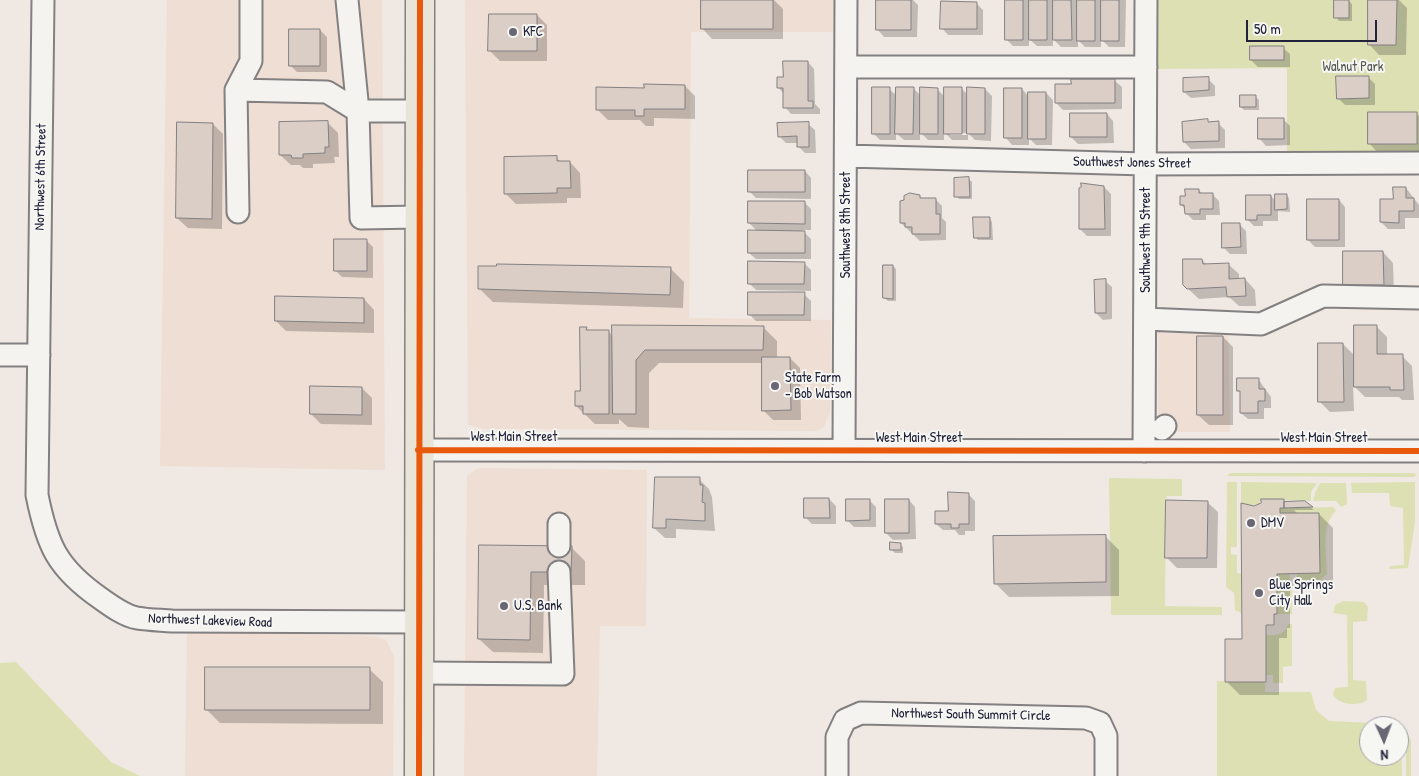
<!DOCTYPE html>
<style>
body{margin:0}
#map{position:relative;width:1419px;height:776px;overflow:hidden;background:#f0e8e2;font-family:"Patrick Hand",sans-serif}
canvas{display:block}
.north{position:absolute;left:1359px;top:716px;width:50px;height:50px;box-sizing:border-box;background:#f6f6f2;border:1px solid #a1a1a9;border-radius:50%;rotate:178deg;font-size:14px;font-weight:700;line-height:20px;text-align:center;color:#22223b}
.north::after{content:'';display:block;margin:auto;width:18px;height:22px;background:#6a6775;clip-path:polygon(50% 0,100% 100%,50% 72%,0 100%)}
.scale{position:absolute;left:1246px;top:20px;width:131px;height:22px;box-sizing:border-box;border:2px solid #22223b;border-top:0;padding-left:6px;font-size:15px;line-height:18px;white-space:nowrap;color:#22223b;-webkit-text-stroke:4px #f6f6f2;paint-order:stroke}
</style>
<div id="map">
<canvas width="1419" height="776"></canvas>
<div class="north">N</div>
<div class="scale">50 m</div>
</div>
<script>
const ctx = document.querySelector('canvas').getContext('2d');
ctx.lineJoin = 'round';
function fillPath(path, color) { ctx.fillStyle = color; ctx.fill(path, 'evenodd'); }
function stroke(path, color, width, dash) { ctx.strokeStyle = color; ctx.lineWidth = width; ctx.lineCap = dash ? 'butt' : 'round'; ctx.setLineDash(dash || []); ctx.stroke(path); }
function label(font, color, halo, rows, align = 'center') {
  ctx.font = font + ' "Patrick Hand",sans-serif'; ctx.lineWidth = 4; ctx.setLineDash([]); ctx.textBaseline = 'middle'; ctx.strokeStyle = halo; ctx.fillStyle = color; for (const [text, x, y, turn = 0] of rows) {
    ctx.save(); ctx.translate(x, y); ctx.rotate((+turn || 0) * Math.PI / 180); ctx.textAlign = isNaN(turn) ? turn : align; if (halo) ctx.strokeText(text, 0, 0); ctx.fillText(text, 0, 0); ctx.restore();
  }
}
fillPath(new Path2D(`
 M167,0h215l3,470 -225,-4z
 M465,0h370v32h-144l-2,286 142,2 -1,92 -6,15 -8,4 -285,-2h-47l-16,-4z
 M1158,315l70,2 2,115h-58l-14,-11z
 M481,468l166,2 -1,156h-46l-3,150h-133l3,-300 9,-7z
 M187,631l187,5 12,4 8,16 -1,120h-208z`), '#efded3');
fillPath(new Path2D(`
 M1153,0h266v163l-132,-5v-90l-131,1z
 M1230,473h182l5,1 -3,3 -187,-1z
 M1109,478l73,1v17h-15l-1,5 -1,105 57,1v8h-111z
 M1227,482h10v65h-6v7l6,1v18l4,1v39l-6,-3 -1,-17 -8,-6z
 M1241,482l76,1 -6,9v9l-50,-2 -2,5 -11,2 -7,-3z
 M1415,482v40l-7,46 -19,1 1,-3 14,-1 -1,-57 -13,-2 -1,-13h-37l-1,-10z
 M1320,483h26l1,21 -6,3 -5,-6h-23l2,-8z
 M1333,507l3,4c-16,14 -9,44 -9,63l-15,14 -15,1 -4,-10 4,-1v-5h23l-1,-60h-39v-5z
 M1289,573l3,15v26h-15v-40z
 M1343,601l21,1 4,5 -1,14 -14,1v58l13,1 1,19c-8,7 -30,5 -34,-6l2,-6 13,-1 -1,-72 -14,-2 2,-8z
 M1288,624h4v42l-9,1v16h-10v-8h-8v-40c11,1 20,0 23,-11z
 M16,662l95,100 29,14h-140v-113z
 M1217,681l48,1v10h46l5,18 13,11 68,3 4,2 1,50h-185zM1369,726h30v30h-30z
 M1406,729l5,12v35h-5z`), '#dde0b3');
fillPath(new Path2D(`
 M702,0h72l9,9v30h-71l-10,-11z
 M878,0h35l5,5 -1,32h-33l-6,-7z
 M1006,0h120l-1,47h-16l-8,-8v8h-16l-7,-7v7h-17l-8,-8v7h-16l-8,-7v7h-16l-7,-7z
 M1370,0h29l8,8 -1,47h-27l-10,-11z
 M1349,1l3,3v17h-13l-3,-4z
 M976,3l7,7v25h-35l-6,-7z
 M537,15l10,10v36h-47l-10,-10z
 M320,30l7,7v35h-30l-7,-7z
 M1283,48l7,6v13h-32l-7,-7z
 M808,62l6,7 1,35 5,5v5h-29l-6,-7 -1,-13 -6,-7 6,-9z
 M1368,77l7,7v21h-30l-7,-7z
 M1208,79l7,7v10l-24,2 -7,-6z
 M1115,81l7,6v22l-59,1 -7,-7z
 M685,86l10,10v23l-41,-1v8h-8l-6,-6h-32l-11,-11 48,-20z
 M913,88l8,8 16,-7 8,8 17,-8 6,6 17,-6 7,7 -1,45 -16,-1 -7,-7v7h-16l-8,-8v8h-16l-8,-8v8h-16l-8,-7v7h-16l-7,-7 16,-44 8,7zM950,133h18v2h-18z
 M1022,89l7,8 17,-4 7,7 -1,45h-16l-7,-7v7h-17l-6,-7z
 M1256,97l3,3v10h-15l-3,-3z
 M1416,113l3,3v38h-40l-10,-11z
 M1107,114l6,7 1,22 -36,1 -7,-7z
 M1283,119l7,7v19l-24,1 -6,-7z
 M1207,121l3,2h8l7,7v18l-34,1 -7,-7z
 M328,123l10,10 1,24h-5l1,6 -22,1v4h-10l-3,-3h-9l-11,-10z
 M213,124l10,10 -1,95 -34,-1 -11,-10z
 M808,124l7,6 1,23h-11l-7,-7v-3h-12l-7,-7z
 M556,157l5,5h9l10,11 1,25h-14v5l-51,1 -10,-10z
 M805,171l6,7v21l-55,-1 -6,-6z
 M969,179l3,3v17h-13l-3,-3z
 M1104,187l7,7v42h-24l-7,-7z
 M1406,188l13,17v13h-14v11h-17l-7,-7 13,-22z
 M1199,190l4,5h10l6,6 1,14h-14v5h-13l-7,-7v-4l-5,-4 5,-7z
 M1286,195l3,3 1,14 -12,-1v10h-15v5h-9l-6,-6 23,-24 5,5z
 M919,196l4,4 12,-1 7,7v12l4,4v18l-26,1 -19,-18 4,-21z
 M1339,200l6,7v40h-30l-7,-7z
 M804,202l7,7v21h-9l9,9v20h-55l-7,-6 9,-21 -9,-9z
 M989,218l3,4 1,18h-15l-3,-3z
 M1240,225l6,6 1,23h-17l-7,-7z
 M366,240l7,7v31l-31,-1 -7,-7z
 M1383,252l10,11 1,32h-39l-11,-10z
 M1202,260l5,5 21,-1 11,10v6l6,-1 10,11 1,16h-17l-10,-9 -30,2 -15,-14z
 M804,263l7,7v21l-55,-1 -7,-7z
 M893,266l3,3v32h-8l-4,-3z
 M670,268l14,14 -1,26 -190,-6 -14,-14z
 M1105,281l7,6v32l-9,1 -7,-7z
 M804,294l7,7v20h-55l-7,-7z
 M364,299l10,11v23l-88,-2 -10,-10z
 M1376,326l11,11v19h15l10,10 2,34h-12l-3,-3h-34l-12,-12 1,26 -24,1 -11,-11 24,-57 12,12z
 M763,327l14,14v17h13l10,10 1,52h-28l-10,-10v-47h-104l-10,10v55l-21,-1 -9,-8v5h-24l-19,-18 5,-14 5,-64 3,3h19l5,5z
 M1223,337l10,10v78h-24l-11,-10z
 M1258,379l13,18v11h-7v11h-16l-7,-6v-20l-3,-3z
 M362,388l10,10v27l-51,-1 -10,-10z
 M699,479l10,10 3,8 3,34 -39,-2v9h-11l-11,-10z
 M968,494l7,7v30h-10v4h-6l-4,-5h-12l-7,-6z
 M829,499l7,7v18h-24l-6,-6z
 M869,500l7,7v20h-22l-7,-7z
 M909,500l6,7 1,32 -23,1 -7,-7z
 M1284,500l2,3h19l9,7h-20l4,4h21l14,14v58l-43,1v41h-3v10h-8v57h-39l-13,-13 16,-42 11,-133z
 M1207,502l11,10 -1,56h-40l-11,-11z
 M1105,536l14,14v46l-110,1 -14,-14z
 M900,544l3,3v6h-8l-3,-3z
 M480,546l91,1 14,14v24h-41l-1,68 -50,-1 -14,-13z
 M369,669l14,13v42l-163,-1 -14,-14z`), '#0003');
const building = new Path2D(`
 M701,0h72v29h-72z
 M876,0h35v30h-35z
 M1005,0h18v40h-18z
 M1029,0h18v40h-18z
 M1053,0h18l1,40h-19z
 M1077,0h18v41h-18z
 M1101,0h18v41h-18z
 M1334,0h15v18h-15z
 M1368,0h29l-1,45h-28z
 M941,1l36,1v27h-37z
 M489,14h48v37h-49z
 M289,29h31v37h-31z
 M1250,46h34v14h-34z
 M783,61h25v40h5v7h-30v-20h-6v-11h6z
 M1336,76h33v22l-32,1z
 M1209,77v13l-26,2v-14z
 M1071,79h44v24h-60v-19h16z
 M644,84l41,1v24h-41v7h-9v-6h-39v-23l48,1z
 M872,87h18v47h-18z
 M896,87h18l-1,47h-18z
 M920,87l18,1v46h-18z
 M944,87h18v47h-18z
 M967,87l18,1v46h-18z
 M1004,88h18v50h-18z
 M1028,92h18v47h-18z
 M1240,95h16v12h-16z
 M1368,112h49v32h-49z
 M1070,113h37v24h-37z
 M1258,118h26v21h-26z
 M1208,119v3l11,-1v20l-36,1 -1,-20z
 M328,121l1,26h-4v6l-22,1v4h-11l-1,-3h-12v-33z
 M177,122l36,1 -1,96 -36,-1z
 M809,122v25h-12v-11l-19,1 -1,-14z
 M557,156v5h13l1,27h-14v5l-53,1v-37z
 M748,170h57v22h-57z
 M969,177l1,20h-16v-19z
 M1081,183l23,3 1,43h-26v-41l2,-1z
 M1393,187h13v11h8v13h-15v12l-19,-1v-23h13z
 M1185,189h14v4h14v16h-13v5h-15l-1,-9h-4v-9h5z
 M910,193l10,2v3h16v16h4v20h-28v-7h-7v-4h-5v-22l4,-1v-4z
 M1275,194h12v15l-12,1z
 M1246,195h25v20h-14v5h-11z
 M1307,199h32v41h-32z
 M748,201h57v23l-57,-1z
 M973,217h17v21h-16z
 M1222,223h18l1,24 -19,1z
 M748,230l57,1v22h-57z
 M334,239h33v32h-33z
 M1343,251h40l1,34h-41z
 M1183,259h19l1,5 26,-1v16l16,-1 1,18 -19,1 -1,-10 -39,2 -4,-4z
 M748,261l57,1 -1,22h-56z
 M497,264l174,3 -1,28 -192,-6v-23h18z
 M883,265h10v34l-10,-1z
 M1106,279v34h-11l-1,-33z
 M748,292h57l-1,23h-56z
 M275,296l89,2v25l-89,-2z
 M612,325l152,1 -1,24h-118l-9,10v54h-23z
 M1354,325h23v29h26l1,36h-14v-3h-36z
 M580,327h7l-1,3h23v84h-26v-8h-8v-15h5z
 M1197,336h26v79h-26z
 M1318,343h25l1,59h-26z
 M762,357h28l1,53 -29,1z
 M1237,378h22v11h6v12h-7v12h-18v-22h-3z
 M310,386l52,1v28l-52,-1z
 M655,477h45v8h3l-1,17 3,1v18l-39,-2v9h-13z
 M948,492l21,1v31h-10v4h-8v-4h-16v-13h13z
 M804,498h25l1,20h-26z
 M846,499h24v21l-24,1z
 M885,499h24v34h-24z
 M1261,499h23v9h-4v5h39l1,60 -43,1v40h-3v11h-8v57h-41v-43h17l-1,-136 13,3 7,-3z
 M1166,500l42,1 -1,57h-42z
 M1305,501l8,6 -29,1v-6z
 M1106,535v47l-112,2 -1,-48z
 M890,542l11,1v7h-11z
 M479,545l93,1 -1,26h-40l-1,68 -52,-1z
 M205,667h165v43h-165z`);
fillPath(building, '#dacec7');
stroke(building, '#838082', 1);
const minor = new Path2D(`
 M43,0l-6,495c10,50 20,73 63,103 11,8 25,18 37,20 12,2 23,2 35,3l249,1
 M347,0l11,111
 M846,67h300
 M236,90l15,-29v-61
 M846,156l300,8 273,-1
 M238,212l-2,-122 91,2 31,19
 M419,217l-58,1 -3,-107h62
 M1145,319l116,5 62,-28 96,2
 M0,355h39
 M1162,429l3,-3
 M418,450l1001,1
 M844,450l2,-450
 M1144,451l2,-451
 M559,524v22
 M421,673l142,1 -4,-102
 M837,776v-39l8,-17 16,-7 225,5 14,5 6,13v40`);
const major = new Path2D(`
 M419,776l1,-776`);
stroke(minor, '#838082', 25);
stroke(major, '#838082', 31);
stroke(minor, '#f4f3f0', 21);
stroke(major, '#e8e4d7', 28);
stroke(new Path2D(`
 M418,450l1001,1
 M419,776l1,-776`), '#e8590c', 6);
for (const [x, y, r, color] of [
 [513,32,5,"#6a6775"],
 [775,386,5,"#6a6775"],
 [1251,523,5,"#6a6775"],
 [1259,593,5,"#6a6775"],
 [504,606,5,"#6a6775"]
]) { const dot = new Path2D(); dot.arc(x, y, r, 0, 2 * Math.PI); ctx.fillStyle = color; ctx.fill(dot); stroke(dot, '#f6f6f2', 2); }
label('14px', '#22223b', '#f6f6f2', [
 ["KFC",523,32],
 ["State Farm",785,378],
 ["- Bob Watson",785,394],
 ["DMV",1261,523],
 ["Blue Springs",1269,585],
 ["City Hall",1269,601],
 ["U.S. Bank",514,606]
], 'left');
label('14px', '#565953', '#f6f6f2', [
 ["Walnut Park",1353,67]
]);
label('14px', '#22223b', '#f6f6f2', [
 ["Southwest Jones Street",1132,163,1],
 ["Northwest 6th Street",41,177,-89],
 ["Southwest 8th Street",846,225,-90],
 ["Southwest 9th Street",1146,240,-90],
 ["West Main Street",514,437],
 ["West Main Street",919,438],
 ["West Main Street",1324,438],
 ["Northwest Lakeview Road",210,621,2],
 ["Northwest South Summit Circle",971,715,1]
]);
</script>
